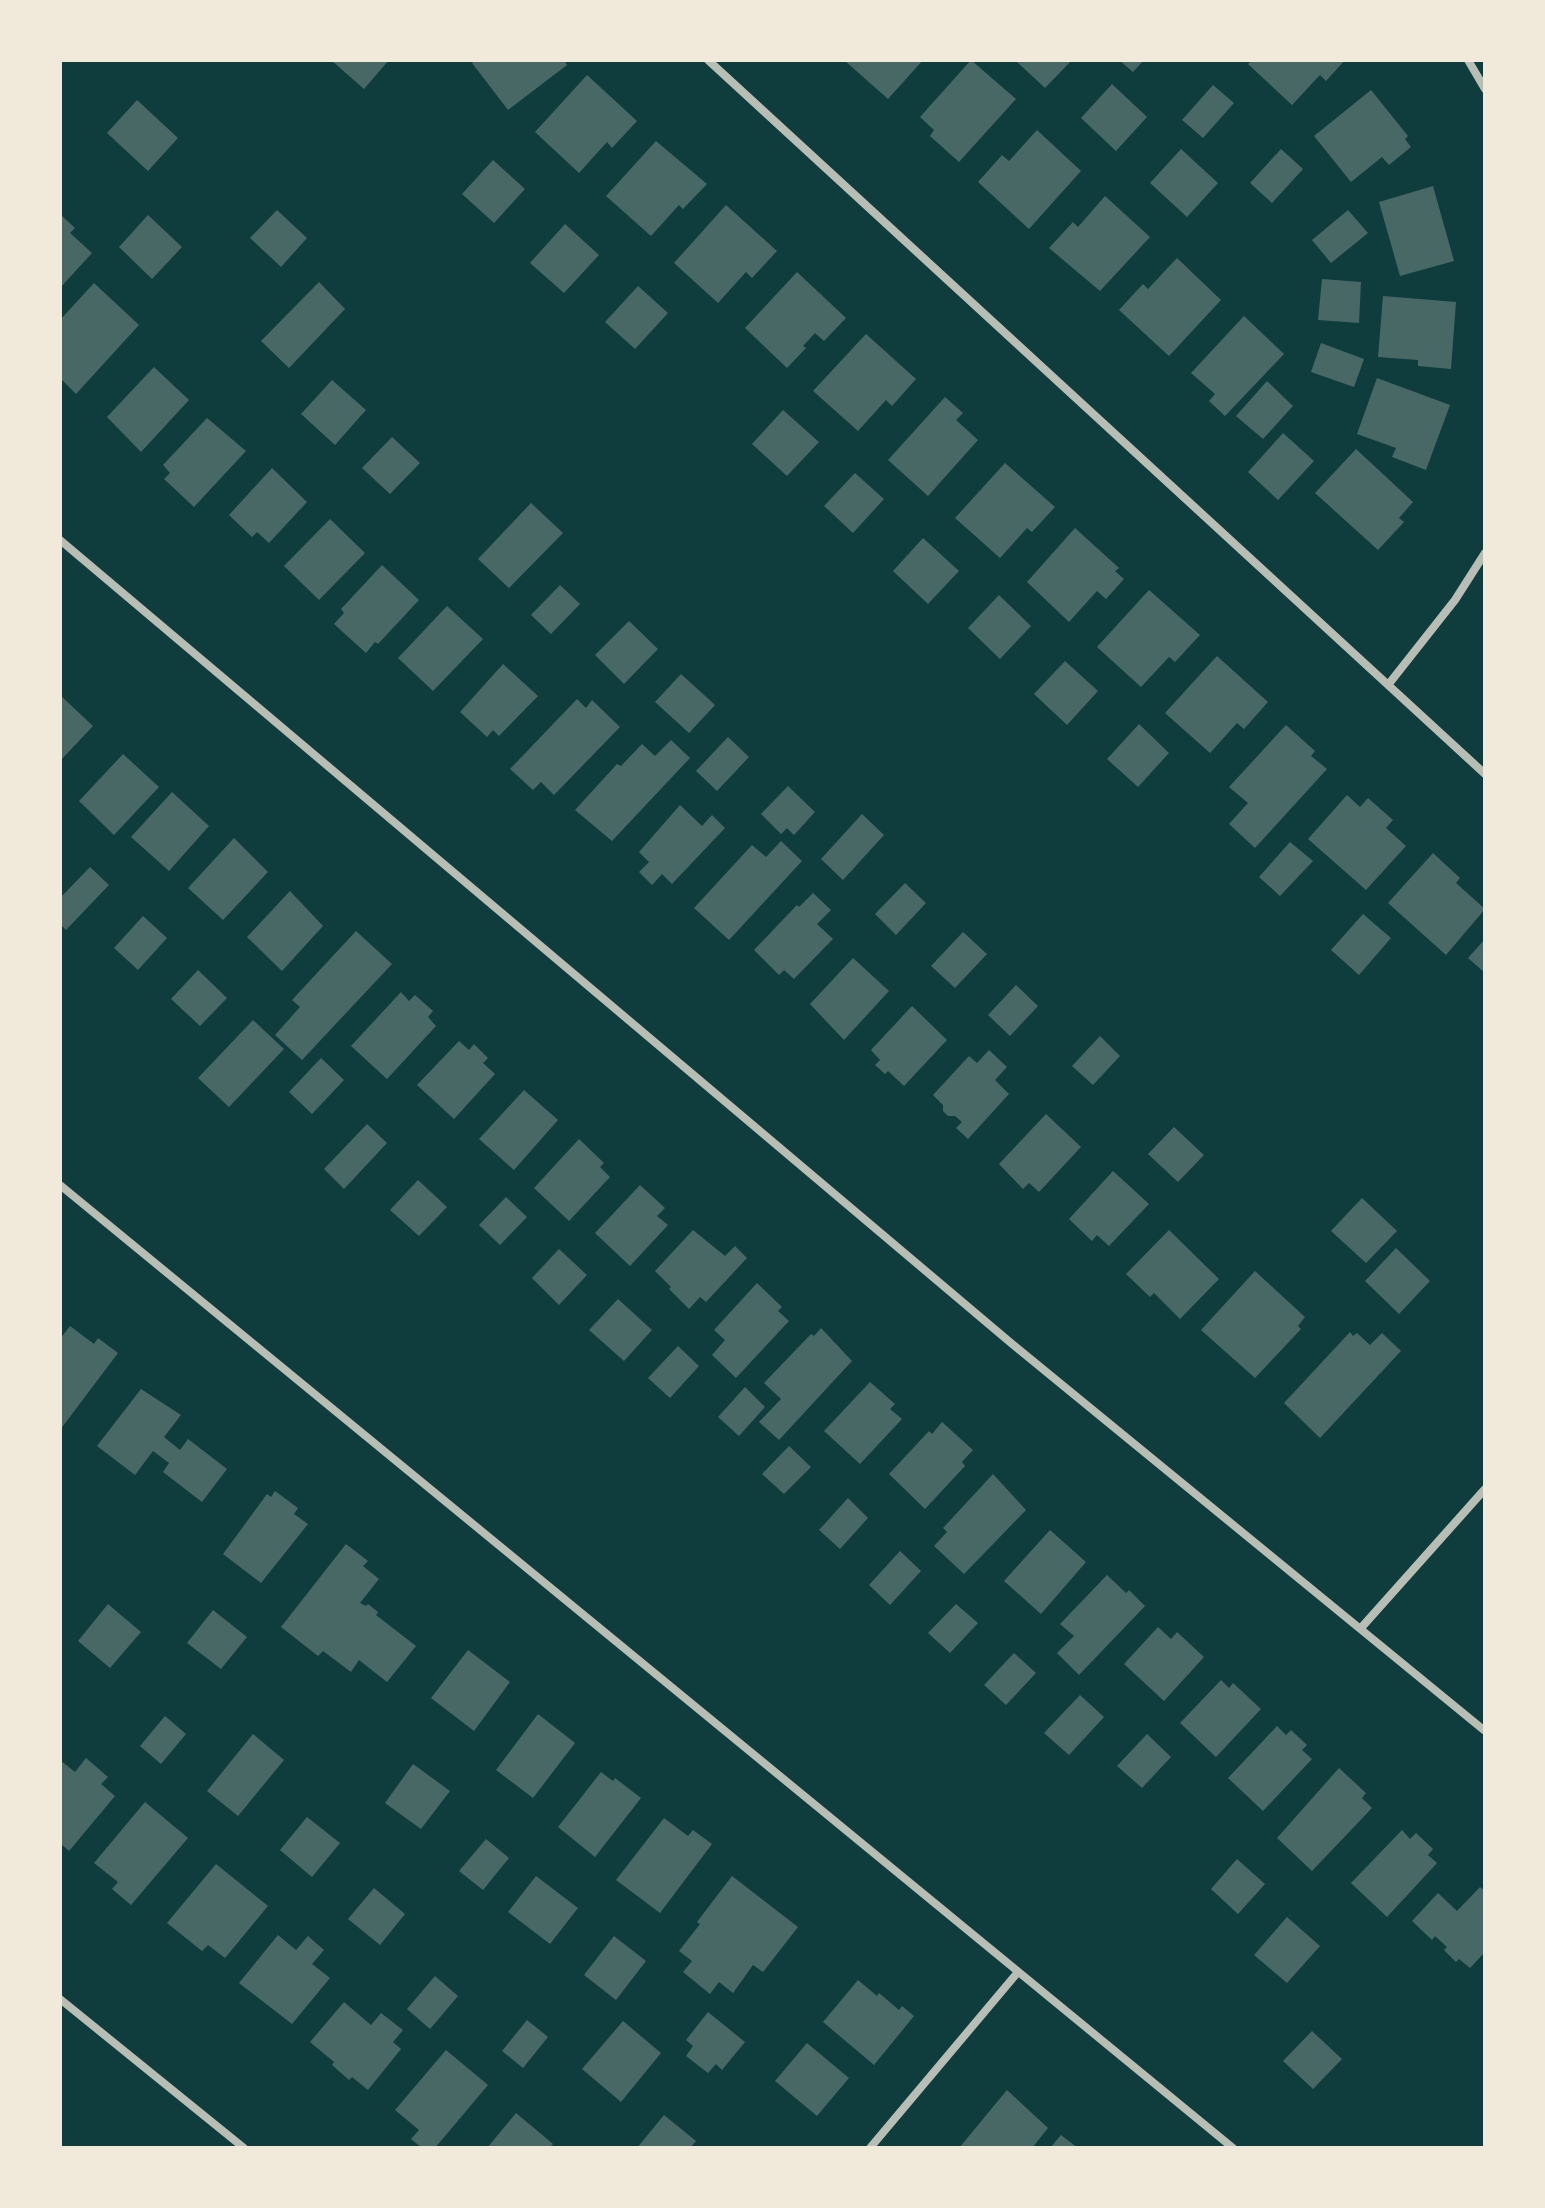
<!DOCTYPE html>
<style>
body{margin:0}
#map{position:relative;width:1545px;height:2208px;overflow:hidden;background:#0f3d3e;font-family:Mulish,sans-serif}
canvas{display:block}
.frame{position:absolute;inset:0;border:62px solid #f1e9da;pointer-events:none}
</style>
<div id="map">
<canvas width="1545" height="2208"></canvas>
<div class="frame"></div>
</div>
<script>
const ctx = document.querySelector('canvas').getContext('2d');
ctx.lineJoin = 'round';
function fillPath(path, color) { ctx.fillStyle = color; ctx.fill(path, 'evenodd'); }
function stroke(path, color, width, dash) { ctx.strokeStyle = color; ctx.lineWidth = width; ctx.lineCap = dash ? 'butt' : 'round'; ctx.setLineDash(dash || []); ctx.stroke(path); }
fillPath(new Path2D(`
 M331,60h58l-25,29z
 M475,60h89l3,5 -59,45 -36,-47z
 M844,60h79l-35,39z
 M971,60l45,39 -57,63 -29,-26 4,-6 -14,-13z
 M1015,60h57l-27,28z
 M1119,60h25l-11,12z
 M1252,60h93l-19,21 -6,-6 -28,30 -44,-41z
 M587,75l50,46 -25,27 -5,-6 -28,31 -44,-41z
 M1112,84l35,33 -31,34 -35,-33z
 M1213,85l21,18 -31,35 -21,-18z
 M1371,90l37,46 -3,3 6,8 -22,18 -7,-8 -31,25 -37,-46z
 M137,100l41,38 -30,33 -41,-38z
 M1037,130l44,41 -52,58 -51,-47 24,-27 7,6z
 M656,141l51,43 -24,25 -4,-4 -28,31 -45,-40z
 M1181,149l37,34 -31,34 -37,-34z
 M1281,149l22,20 -31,34 -22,-20z
 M493,160l32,29 -31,34 -32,-29z
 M1433,186l21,75 -54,15 -21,-74z
 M1105,196l45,41 -50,54 -51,-43 24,-26 5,5z
 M726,205l51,46 -25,27 -6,-6 -28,31 -44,-40z
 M277,210l30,28 -26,29 -31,-29z
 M1348,210l20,23 -37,30 -19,-23z
 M60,214l15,14 -5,5 22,20 -32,35z
 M148,215l34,32 -30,32 -33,-32z
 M565,224l34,31 -35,38 -34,-30z
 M1177,258l44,42 -52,56 -50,-46 24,-26 5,5z
 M797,272l49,46 -22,23 -9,-8 -12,13 3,2 -19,20 -42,-40z
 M1322,279l39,3 -2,41 -41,-3z
 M319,282l26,27 -56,59 -28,-27z
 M94,283l45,42 -63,69 -16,-16v-58z
 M638,286l30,27 -33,36 -30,-27z
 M1383,296l73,6 -5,67 -33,-3v-6l-40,-3z
 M1244,316l40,38 -59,62 -16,-15 6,-7 -24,-21z
 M866,334l50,45 -24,27 -6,-6 -28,31 -45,-40z
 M1321,343l43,16 -10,28 -43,-15z
 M154,367l35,33 -48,52 -34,-35z
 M1377,378l73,27 -24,65 -34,-13 4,-9 -39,-14z
 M332,380l34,30 -31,35 -34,-31z
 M1267,381l26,25 -30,33 -27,-23z
 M945,397l18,16 -7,7 22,20 -50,56 -40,-36z
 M783,410l36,32 -32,34 -35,-32z
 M207,418l39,33 -52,56 -30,-28 6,-6 -7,-8z
 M1283,433l31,28 -36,39 -30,-28z
 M392,437l28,26 -30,31 -28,-26z
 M1356,449l57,53 -14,16 5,4 -26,28 -63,-57z
 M1005,463l50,44 -23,25 -5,-4 -27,30 -45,-40z
 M272,468l35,34 -38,41 -12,-11 -5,5 -23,-22z
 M855,473l29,26 -31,34 -29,-27z
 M531,503l32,30 -54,55 -31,-29z
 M330,519l35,34 -46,47 -35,-34z
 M1075,528l44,40 -4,3 9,8 -18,20 -9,-8 -28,31 -42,-40z
 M923,538l36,33 -31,33 -35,-33z
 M382,565l37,35 -41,44 -3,-2 -9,11 -32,-29 10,-11 -3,-4z
 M560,585l20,19 -29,30 -20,-19z
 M1149,590l51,45 -25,27 -6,-5 -28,30 -44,-40z
 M999,595l32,31 -31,33 -32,-31z
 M447,606l36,33 -50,52 -35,-33z
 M629,621l29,28 -34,35 -29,-29z
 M1217,656l51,46 -24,27 -7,-6 -27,30 -45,-40z
 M1065,661l33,30 -31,34 -33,-31z
 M503,664l35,32 -39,40 -6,-6 -6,7 -27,-25z
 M681,674l34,31 -26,28 -34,-31z
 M60,695l33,31 -33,35z
 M577,699l9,9 6,-8 28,27 -66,68 -13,-13 -8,8 -23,-21z
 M1139,724l30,29 -31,34 -31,-28z
 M1286,725l29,26 -4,5 16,13 -72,79 -26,-24 19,-21 -19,-16z
 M728,737l21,20 -32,34 -21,-20z
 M671,740l19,18 -78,83 -37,-31 42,-46 4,2 21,-22 13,12z
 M123,754l36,33 -45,48 -35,-34z
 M788,786l27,26 -21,23 -7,-7 -6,6 -20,-20z
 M172,792l37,34 -40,45 -38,-34z
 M1347,795l13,12 8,-9 25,22 -7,8 20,18 -40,44 -58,-51z
 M680,805l22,21 10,-11 13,13 -53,56 -10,-10 -10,11 -13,-13 10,-10 -10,-10z
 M862,814l22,21 -41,45 -22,-21z
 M234,838l34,34 -45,48 -35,-32z
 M781,841l21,20 -73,79 -35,-32 58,-63 14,12z
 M1290,842l23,19 -33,35 -21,-19z
 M1433,853l27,25 -4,5 29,26 -39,46 -58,-52z
 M90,867l19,18 -43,45 -6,-6v-26z
 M905,883l21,20 -30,32 -21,-21z
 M290,891l33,35 -41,45 -35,-34z
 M813,893l18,17 -14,14 16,15 -39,40 -10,-9 -5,5 -25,-25 43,-45 2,2z
 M1363,914l28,24 -32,37 -28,-25z
 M143,916l24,22 -29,32 -24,-22z
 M356,931l36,33 -90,96 -27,-25 25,-28 -8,-7z
 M963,932l24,22 -32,34 -24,-22z
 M1485,939v34l-17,-15z
 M853,958l36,33 -45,49 -34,-36z
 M198,970l29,28 -27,28 -29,-27z
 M1016,985l22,21 -28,30 -22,-21z
 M401,992l8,9 6,-6 18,16 -5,6 8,9 -49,53 -36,-33z
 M912,1006l35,34 -43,46 -16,-15 -3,3 -10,-9 5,-5 -9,-10z
 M253,1020l31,29 -55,58 -31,-29z
 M1100,1036l20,20 -27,29 -21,-19z
 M459,1041l10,9 5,-6 14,14 -5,5 12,11 -41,45 -37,-34z
 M989,1050l18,17 -12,13 14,14 -41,45 -12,-11 6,-6 -7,-6h-7l-5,-5v-6l-10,-10 36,-39 8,7z
 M321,1058l23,22 -32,34 -23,-22z
 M524,1090l34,30 -44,50 -35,-31z
 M1046,1114l35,33 -42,45 -10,-9 -6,6 -24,-25z
 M367,1124l20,19 -43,46 -20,-20z
 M1174,1127l30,28 -26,27 -30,-28z
 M579,1139l25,24 -4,4 10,10 -41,44 -35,-33z
 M1113,1171l36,33 -40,42 -12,-11 -5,6 -23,-22z
 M418,1180l29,27 -28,29 -29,-26z
 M640,1185l25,23 -8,8 11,9 -38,41 -35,-33z
 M506,1197l21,20 -27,28 -21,-20z
 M1362,1198l35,33 -31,32 -35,-32z
 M693,1230l32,26 10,-10 12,12 -41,44 -6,-5 -11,12 -20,-20 2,-2 -16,-16z
 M1169,1230l50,49 -39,40 -26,-26 -4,4 -24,-23z
 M1396,1248l34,33 -31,33 -34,-33z
 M559,1249l28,26 -28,30 -27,-27z
 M1255,1271l50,46 -7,9 3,3 -46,49 -54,-48z
 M757,1283l25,24 -4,4 11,10 -53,57 -24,-23 13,-15 -11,-10z
 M618,1299l34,31 -28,31 -35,-31z
 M70,1326l24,18 4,-6 20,15 -58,77v-91z
 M821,1328l31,33 -73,79 -20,-18 22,-23 -17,-16 47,-49 3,2z
 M1350,1332l3,4 4,-3 13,12 12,-12 19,18 -81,87 -36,-35z
 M678,1346l21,20 -29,32 -22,-20z
 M870,1382l25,22 -5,5 12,10 -42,45 -36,-33z
 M745,1387l20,20 -26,29 -21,-19z
 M141,1389l40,26 -17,22 16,13 8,-11 39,30 -25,33 -39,-30 6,-9 -16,-12 -18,24 -38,-29z
 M942,1422l31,28 -11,12 3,4 -40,43 -36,-35 40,-43 3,3z
 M789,1446l22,21 -27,27 -22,-20z
 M993,1474l33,36 -62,64 -30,-28 13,-14 -4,-4z
 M275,1491l23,17 -4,6 14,10 -47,59 -38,-29 44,-60 4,3z
 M848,1498l20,20 -28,31 -21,-19z
 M1050,1530l36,32 -45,52 -37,-33z
 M346,1544l22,17 -5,5 16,13 -19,24 6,3 2,-2 10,8 -2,3 40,31 -29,36 -28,-22 -8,12 -28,-21 -5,5 -37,-29z
 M900,1551l21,20 -31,34 -21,-20z
 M1107,1575l19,18 3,-3 16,16 -66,69 -22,-22 17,-17 -14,-12z
 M108,1604l33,28 -31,36 -32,-27z
 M956,1604l22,19 -28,30 -22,-20z
 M213,1610l34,27 -26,32 -34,-26z
 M1158,1627l13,12 6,-7 27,25 -40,44 -40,-37z
 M468,1650l42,32 -36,49 -43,-33z
 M1014,1653l22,20 -30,32 -22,-20z
 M1221,1680l8,8 4,-5 28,26 -45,48 -36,-34z
 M1080,1695l24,22 -35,38 -25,-22z
 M538,1714l37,29 -42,55 -37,-28z
 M165,1716l21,18 -25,30 -21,-18z
 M1277,1726l9,9 5,-5 16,15 -5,5 10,9 -49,52 -35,-33z
 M253,1734l31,26 -46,56 -31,-25z
 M1147,1734l24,23 -29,31 -25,-22z
 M86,1758l22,19 -7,7 14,12 -46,55 -9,-8v-83l15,12z
 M413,1764l37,27 -29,38 -36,-26z
 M1339,1768l27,25 -4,5 10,10 -60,63 -35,-33z
 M601,1772l12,9 2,-3 26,20 -46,59 -37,-30z
 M145,1802l43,36 -57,67 -19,-16 6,-7 -24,-19z
 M307,1817l33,26 -28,34 -32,-27z
 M664,1818l24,18 5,-6 19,14 -52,69 -44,-33z
 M1402,1830l8,9 6,-6 17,16 -5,6 9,8 -50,54 -36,-34z
 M486,1839l23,19 -26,32 -24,-19z
 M1237,1859l28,25 -27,30 -27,-25z
 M216,1864l52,42 -43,52 -17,-13 -6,6 -35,-28z
 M536,1876l42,32 -28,36 -42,-32z
 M732,1876l66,51 -35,45 -10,-7 -20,28 -14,-11 -9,12 -27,-22 9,-11 -13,-10 21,-27 -3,-2z
 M1480,1887l5,4v61l-15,16 -11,-9 -3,3 -12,-12 3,-3 -12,-11 -3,4 -20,-19 26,-28 19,18z
 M374,1888l31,26 -25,31 -32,-26z
 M1287,1917l33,29 -33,37 -33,-28z
 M278,1935l18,15 12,-14 16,14 -12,14 18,14 -38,46 -53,-41z
 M614,1936l32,25 -30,39 -32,-25z
 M435,1976l23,20 -28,33 -23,-20z
 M858,1980l19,16 2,-3 20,17 3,-4 12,10 -40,49 -51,-43z
 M344,2002l27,23 10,-12 22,17 -10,12 8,7 -33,41 -16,-13 -3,3 -17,-15 2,-3 -24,-20z
 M708,2012l37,30 -23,28 -6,-6 -8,9 -22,-17 7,-10 -7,-6z
 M527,2020l21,17 -25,31 -21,-17z
 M623,2021l38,32 -40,49 -39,-33z
 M1312,2031l30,28 -29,30 -30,-28z
 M807,2043l42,35 -32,38 -42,-35z
 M446,2050l42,35 -53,63h-13l-11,-9 8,-9 -24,-20z
 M1007,2090l41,38 -16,20h-73z
 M516,2113l37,31 -4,4h-62z
 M664,2115l32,26 -6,7h-53z
 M1061,2135l17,13h-28z`), '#486865');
stroke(new Path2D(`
 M708,60l777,714
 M1468,60l17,29
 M60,540l951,803 474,388
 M1388,685l67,-85 30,-47
 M60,1185l1173,963
 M1361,1628l124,-139
 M60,1999l184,149
 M870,2148l148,-176`), '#b8beb3', 8);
</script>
